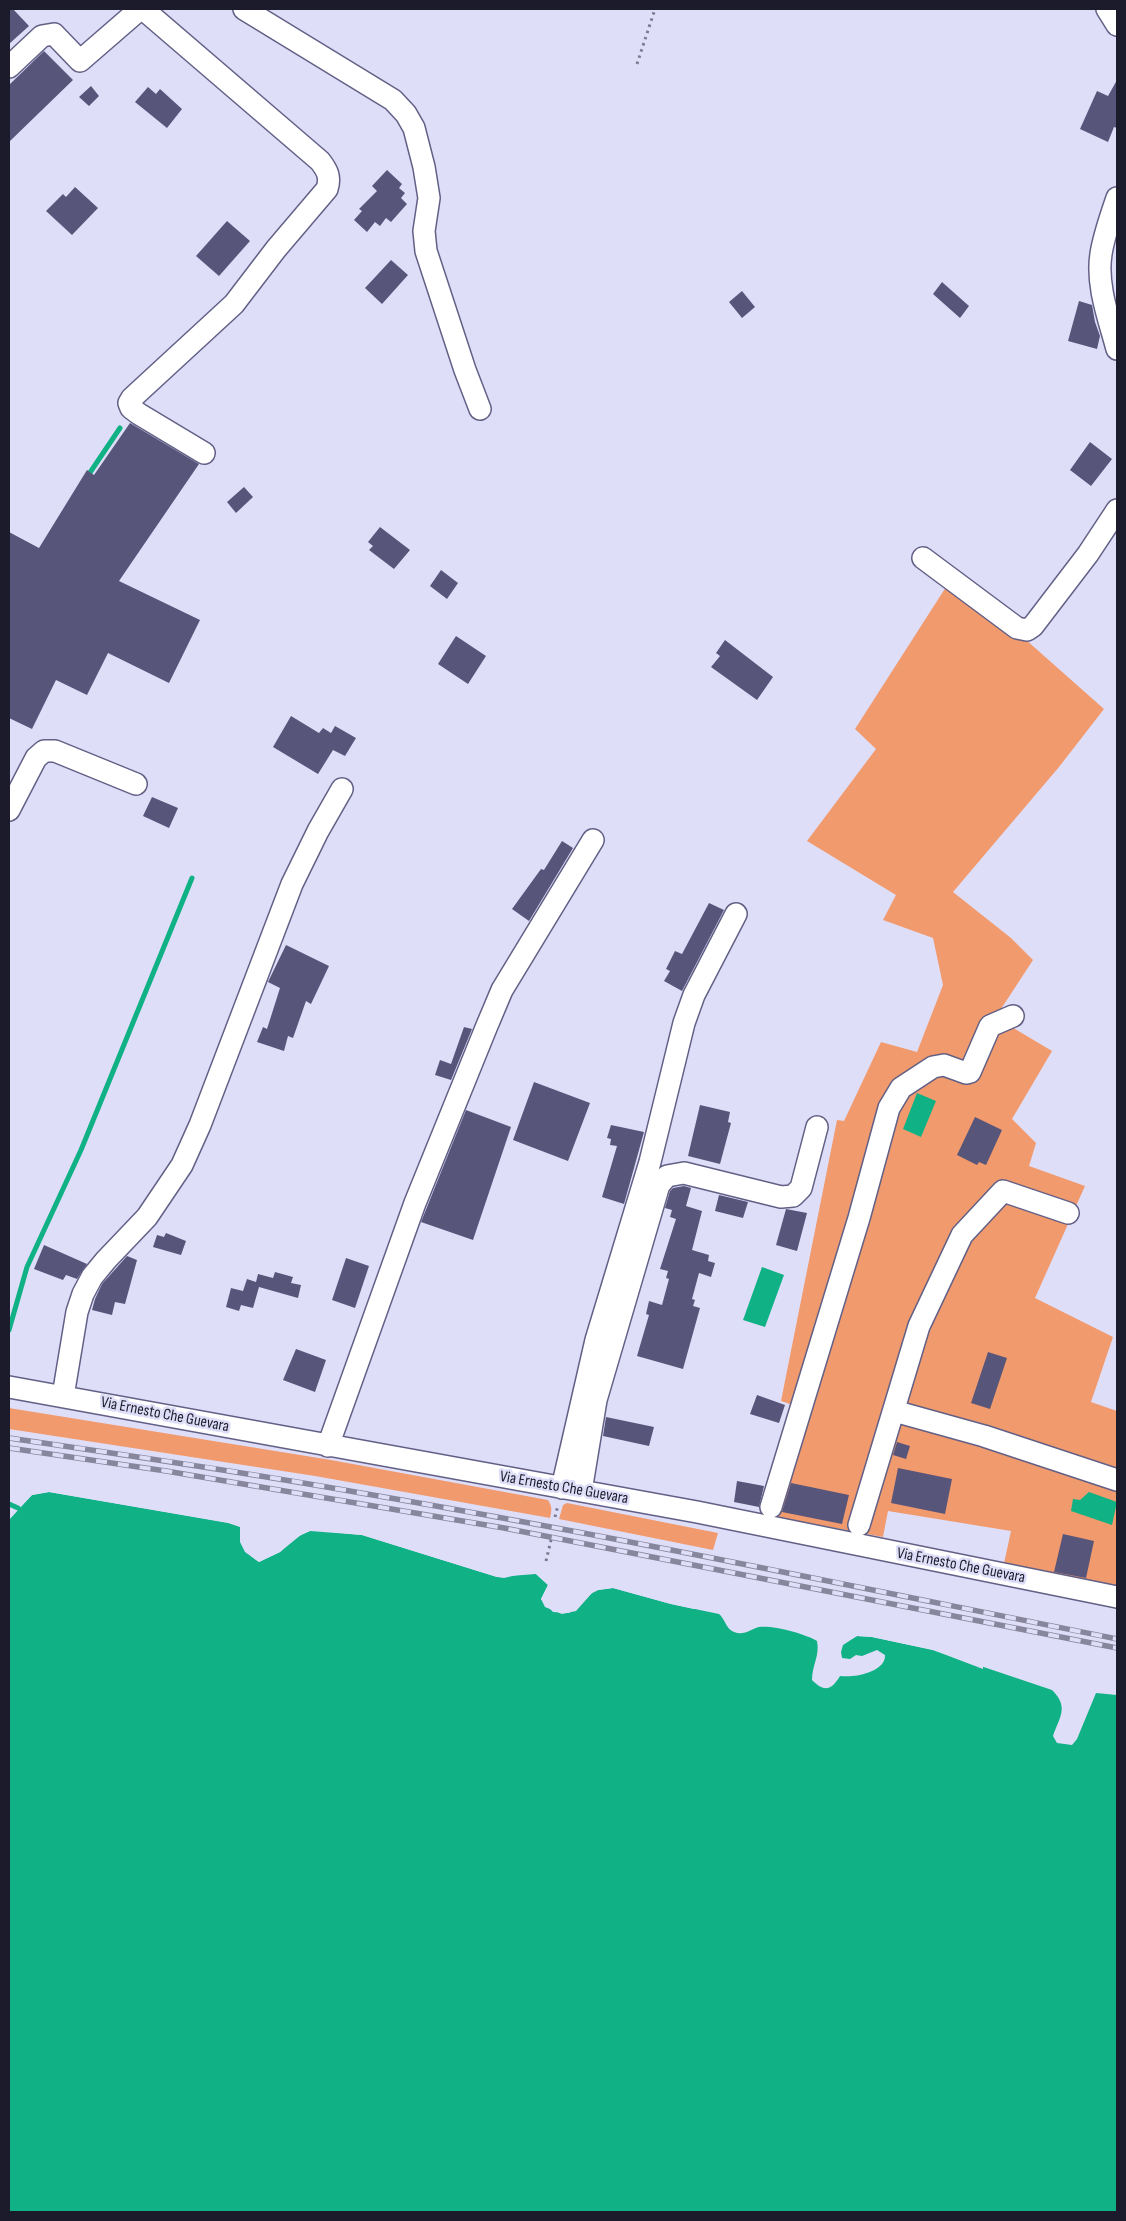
<!DOCTYPE html>
<style>
body{margin:0}
#map{position:relative;width:1126px;height:2221px;overflow:hidden;background:#dfdef9;font-family:"Sofia Sans Condensed",sans-serif}
canvas{display:block}
.frame{position:absolute;inset:0;border:10px solid #1c1b2b;pointer-events:none}
</style>
<div id="map">
<canvas width="1126" height="2221"></canvas>
<div class="frame"></div>
</div>
<script>
const ctx = document.querySelector('canvas').getContext('2d');
ctx.lineJoin = 'round';
function fillPath(path, color) { ctx.fillStyle = color; ctx.fill(path, 'evenodd'); }
function stroke(path, color, width, dash) { ctx.strokeStyle = color; ctx.lineWidth = width; ctx.lineCap = dash ? 'butt' : 'round'; ctx.setLineDash(dash || []); ctx.stroke(path); }
function label(font, color, halo, rows, align = 'center') {
  ctx.font = font + ' "Sofia Sans Condensed",sans-serif'; ctx.lineWidth = 5; ctx.setLineDash([]); ctx.textBaseline = 'middle'; ctx.strokeStyle = halo; ctx.fillStyle = color; for (const [text, x, y, turn = 0] of rows) {
    ctx.save(); ctx.translate(x, y); ctx.rotate((+turn || 0) * Math.PI / 180); ctx.textAlign = isNaN(turn) ? turn : align; if (halo) ctx.strokeText(text, 0, 0); ctx.fillText(text, 0, 0); ctx.restore();
  }
}
fillPath(new Path2D(`
 M946,587l79,52 79,70 -45,58 -106,125 58,46 22,22 -34,52 6,11 47,28 -40,68 24,24 -7,23 56,20 -50,112 78,39 -22,65 26,9v180l-114,-23 8,-37 -123,-20 -5,26 -122,-23 35,-108 -15,-5 56,-281 7,1 37,-79 36,10 26,-67 -10,-47 -50,-18 13,-25 -89,-54 69,-92 -21,-20z
 M9,1408l322,52 217,40c4,6 4,10 2,18l-235,-42 -306,-47z
 M567,1503l151,30 -5,17 -154,-31 4,-14z`), '#f19a6d');
fillPath(new Path2D(`
 M917,1093l19,8 -15,36 -18,-8z
 M762,1267l22,8 -19,52 -22,-7z
 M49,1492l187,32 4,3c3,21 1,22 19,35l21,-10 22,-18 8,-3h11l41,4 135,42 39,-3 12,11 -7,14 12,13 16,1 23,-20 6,-3 15,-2 58,16 48,10c6,5 7,15 15,18 11,4 16,-3 25,-5 14,-2 47,7 58,14 3,15 -5,24 -5,39 12,12 19,11 28,-4 14,2 46,-4 45,-21l-8,-5 -15,6 -6,-1 -6,4 -8,-1 -1,-6 2,-7 14,-9 15,1 61,13 119,40c17,17 8,26 1,46l4,7 15,2 5,-6 19,-46 21,2v517h-1108v-692l23,-25z
 M1089,1492l28,10 -5,23 -41,-14 2,-12 7,1z`), '#0fb185');
fillPath(new Path2D(`
 M49,1490l188,32 5,5 1,15 4,9 12,9 20,-10 15,-14 16,-7 53,4 135,42 39,-3 14,12 -7,15 3,6 15,7 12,-4 17,-17 6,-4 16,-2 84,22 -3,2 -23,-5 -58,-16 -15,2 -6,3 -16,18 -14,3 -17,-7 -4,-8 7,-14 -12,-11h-15l-17,4 -7,-1 -135,-42 -52,-4 -15,7 -15,14 -21,10 -14,-10 -5,-10v-15l-12,-4 -179,-31 -17,3 -18,17 17,-20z
 M857,1634h15l61,14 50,18v3l-50,-19 -61,-13 -15,-1 -17,9 6,-7z`), '#dfdef9');
stroke(new Path2D(`
 M87,477l33,-49
 M9,1330l18,-63 54,-117 111,-272
 M9,1504l9,4`), '#0fb185', 5);
fillPath(new Path2D(`
 M9,9h4l16,17 -20,18z
 M44,51l29,29 -64,62v-57z
 M1117,80v48l-3,-1 -6,15 -28,-13 17,-38 11,5z
 M91,86l8,10 -10,10 -10,-9z
 M148,87l8,7 4,-5 22,20 -15,19 -32,-26z
 M387,170l15,14 -3,4 6,5 -4,5 6,6 -16,18 -5,-4 -6,8 -5,-4 -8,10 -13,-12 8,-9 -3,-2 18,-18 -5,-5z
 M75,187l23,21 -26,27 -26,-24 17,-17 3,3z
 M227,221l23,20 -31,35 -23,-20z
 M391,260l17,15 -26,29 -17,-16z
 M942,282l27,24 -9,12 -27,-24z
 M742,291l13,16 -13,11 -13,-16z
 M1079,301l13,4 3,17 5,14 -3,13 -29,-8z
 M130,423l69,41 -80,117 81,39 -31,63 -61,-30 -21,42 -31,-15 -24,49 -23,-11v-186l30,16 48,-78 7,5z
 M1090,442l22,17 -21,27 -21,-16z
 M244,487l9,10 -17,16 -9,-11z
 M380,527l30,23 -16,19 -25,-19 4,-4 -5,-4z
 M441,570l17,13 -11,16 -17,-13z
 M456,636l30,20 -18,28 -30,-20z
 M725,640l48,37 -16,23 -46,-33 9,-11 -4,-3z
 M291,716l28,17 4,-5 8,5 4,-7 21,12 -11,18 -12,-6 -15,24 -45,-27z
 M152,797l26,11 -9,20 -26,-12z
 M562,841l11,7 -44,73 -17,-12 29,-40 3,1z
 M709,903l15,7 -42,81 -18,-10 6,-10 -4,-2 9,-18 7,3z
 M286,945l43,21 -18,38 -5,-3 -13,37 -5,-2 -4,15 -27,-9 6,-15 4,2 13,-41 -12,-6z
 M464,1027l8,2 -21,51 -16,-5 5,-15 11,4z
 M534,1082l56,21 -22,58 -55,-21z
 M700,1105l30,7 -2,10 3,1 -11,41 -32,-8z
 M466,1110l45,17 -38,113 -52,-18z
 M975,1117l27,13 -16,35 -7,-3 -2,3 -20,-10z
 M611,1125l33,7 -20,72 -22,-7 15,-51 -7,-1 1,-6 -4,-1z
 M684,1186l7,2 -5,18 16,5 -10,39 17,5 -1,6 7,2 -4,14 -12,-4 -7,26 3,1 -2,6 7,2 -17,61 -46,-13 12,-41 -3,-1 3,-13 13,4 7,-26 -3,-1 2,-7 -8,-2 16,-50 -6,-2 2,-7 -7,-2 5,-17 3,-3z
 M719,1195l29,7 -5,16 -28,-7z
 M786,1209l21,4 -10,38 -21,-6z
 M166,1233l20,8 -5,14 -28,-8 4,-12 7,2z
 M44,1245l43,19 -10,15 -11,-4 -3,5 -29,-11z
 M127,1256l10,4 -12,44 -10,-2 -3,13 -20,-5 3,-11 7,-15z
 M346,1258l23,8 -14,42 -23,-8z
 M275,1272l18,5 -2,6 10,2 -3,13 -39,-11 -6,21 -12,-3 -2,6 -13,-4 5,-19 12,3 4,-12 9,3 2,-8 15,4z
 M296,1349l30,11 -11,32 -32,-12z
 M988,1352l19,6 -17,51 -19,-6z
 M757,1395l28,10 -6,18 -29,-9z
 M606,1417l48,10 -5,19 -46,-10z
 M897,1442l13,4 -4,13 -13,-4z
 M898,1468l54,11 -7,35 -54,-11z
 M737,1481l27,5 -5,21 -25,-5z
 M791,1483l58,12 -7,29 -60,-12z
 M1063,1534l31,7 -8,37 -32,-6z`), '#57557a');
const minor = new Path2D(`
 M143,9l177,152c7,9 11,16 7,28l-51,60 -42,55 -102,94 -3,5 2,5 8,6 65,39
 M244,9l149,91 13,14 8,14 10,39 5,31 -5,33 2,20 39,119 15,39
 M1107,9l10,16
 M9,67l33,-31 12,-2 26,27 60,-52
 M1117,198c-6,18 -13,37 -16,56 -5,31 8,65 16,95
 M923,558l94,70 10,2 6,-4 55,-72 29,-44
 M9,810l27,-52 8,-7h11l81,33
 M9,1387l688,125 420,85
 M63,1396l14,-84 6,-18 9,-17 14,-17 41,-43 35,-52 18,-40 92,-241 26,-53 24,-42
 M894,1411l90,25 133,44
 M328,1446l87,-243 71,-175 16,-38 91,-150
 M562,1488l34,-148 54,-178 34,-139 10,-28 42,-81
 M581,1491l15,-91 63,-215 8,-9 17,-3 97,24 12,-1 8,-8 16,-61
 M771,1507l88,-289 30,-110 12,-20 32,-21 11,-2 22,8 4,-1 20,-46 23,-10
 M859,1525l60,-199 43,-91 41,-44 65,22`);
stroke(minor, '#636086', 24);
stroke(new Path2D(`
 M637,64l18,-55
 M555,1517l3,-12
 M546,1561l5,-21`), '#7c7b91', 3, [2.5, 4]);
stroke(minor, '#fff', 21);
const rail = new Path2D(`
 M9,1438c117,17 235,34 352,55 253,43 505,96 756,146
 M9,1448l157,23 338,57 613,120`);
stroke(rail, '#87869c', 5.5);
stroke(rail, '#dfdef9', 4, [11]);
label('16px', '#1c1b2b', '#dfdef9', [
 ["Via Ernesto Che Guevara",165,1415,11],
 ["Via Ernesto Che Guevara",564,1488,10],
 ["Via Ernesto Che Guevara",961,1566,11]
]);
</script>
